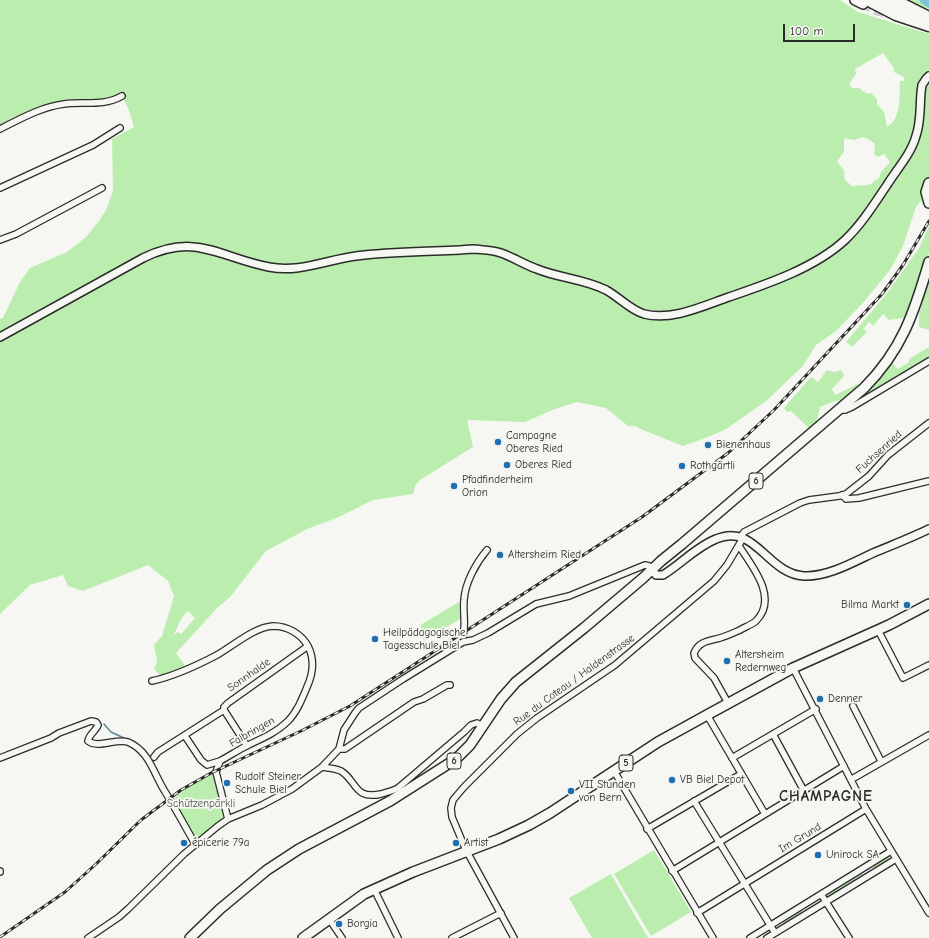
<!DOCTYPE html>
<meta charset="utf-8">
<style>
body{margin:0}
#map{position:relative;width:929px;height:938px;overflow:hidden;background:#f6f6f2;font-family:"Comic Neue",sans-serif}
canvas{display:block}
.scale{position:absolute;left:783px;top:24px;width:72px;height:18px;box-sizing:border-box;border:2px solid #2b2b2b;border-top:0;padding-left:5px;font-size:12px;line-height:14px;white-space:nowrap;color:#2b2b2b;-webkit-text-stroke:3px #f6f6f2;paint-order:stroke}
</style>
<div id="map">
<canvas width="929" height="938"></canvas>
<div class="scale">100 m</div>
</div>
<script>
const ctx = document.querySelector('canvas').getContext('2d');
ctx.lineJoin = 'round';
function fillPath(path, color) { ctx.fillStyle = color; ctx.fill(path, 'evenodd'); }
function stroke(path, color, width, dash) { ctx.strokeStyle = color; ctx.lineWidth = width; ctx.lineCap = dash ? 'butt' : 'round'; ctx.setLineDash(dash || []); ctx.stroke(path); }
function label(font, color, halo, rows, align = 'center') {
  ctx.font = font + ' "Comic Neue",sans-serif'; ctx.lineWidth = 3.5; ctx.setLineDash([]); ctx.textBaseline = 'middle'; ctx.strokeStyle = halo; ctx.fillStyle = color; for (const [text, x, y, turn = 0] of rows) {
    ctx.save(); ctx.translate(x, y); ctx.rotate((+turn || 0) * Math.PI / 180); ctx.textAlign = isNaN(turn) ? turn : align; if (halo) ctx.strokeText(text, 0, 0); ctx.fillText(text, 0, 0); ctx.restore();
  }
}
fillPath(new Path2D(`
 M0,0h840l18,12 71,22v149l-3,12 -10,12 -13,39 -13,24 -28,34 -26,27 -20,14 -13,21 -38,36 -39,27 -13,6 -30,11 -40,-16 -8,-4h-7l-22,-18 -29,-6 -25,8 -27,12 -58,-2 6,27 -53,33 -5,6 -2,8 -40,6 -34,17 -32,12 -41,22 -36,46 -13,11 -41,45 10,14 -25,9 -7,-7 3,-7 -3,-17 8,-9 12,-40 -6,-15 -20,-16 -65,26 -15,-5 -5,-11 -33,10 -30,29v-295l3,-1 17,-36 10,-14 37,-16 19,-15 13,-16 7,-11 7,-19 -1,-52 22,-12 -5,-17 -7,-14 -11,6 -60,4 -51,23zM883,53l11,15v4l10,5v4h-4c-1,15 2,37 -13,46l-3,-15 -7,-8v-5l-6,-6 -4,1 -8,-6h-7l-3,-4 7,-10 -1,-5zM863,137l7,3 5,4 -1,10 4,3 6,-3 6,8 -9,10 -2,6 -10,7 -17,1 -7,-6 -1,-9 -7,-10 7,-9v-14l10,2zM188,611l7,7 -14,16 -3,-2 -5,4c6,-10 6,-17 15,-25z
 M908,0h21v11z
 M929,226v27l-16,49 -8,17 -3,-1 -13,2 -6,-6 -10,12 -4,-4 -6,7 4,3 -15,15 -6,-5 42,-50 31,-44z
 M929,278v52l-10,-3v-12z
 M929,347v14l-44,23 -25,16 31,-39 7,8 11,-7v-3z
 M827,370l8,2 6,-2 3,5c-2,5 -8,9 -12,14l3,6 23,-11 2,2 -13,14 -12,1 -15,6 -3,13 -6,10 -20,-19 -4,1 -3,-4 27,-31 7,5z
 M459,602l1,17 -36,22 -4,-10 2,-7z
 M212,773l13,36 -3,10 -26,20 -23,-39c11,-12 25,-19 39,-27z
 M654,850l37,62 -40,24 -37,-62z
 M886,856l3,1 2,3 -16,10 -3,-5z
 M861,872l3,5 -35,21 -2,-3 2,-3z
 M611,874l37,64h-56l-23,-40z
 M801,909l3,5 -19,12 -3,-5z`), '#bbeeae');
stroke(new Path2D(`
 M104,724l7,8 13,6`), '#5a8893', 1.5);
stroke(new Path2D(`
 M924,0l5,3`), '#79c6d8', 9);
stroke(new Path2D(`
 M863,4l14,7 11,2`), '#cdcdca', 9, [9, 4.5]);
const minor = new Path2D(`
 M0,129c20,-10 41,-22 64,-25 21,-3 38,3 58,-8
 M0,188l93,-43 27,-17
 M0,240l16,-6 86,-46
 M839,410h6l7,-3 77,-46
 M842,495l4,4 13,-1 70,-17
 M741,537l3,-5 4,-2 52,-27 9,-3 30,-4 7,-2 23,-18 19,-21 41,-32
 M464,629c1,-10 -1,-19 0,-29 1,-17 12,-37 23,-50
 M878,630l25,48 26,-13
 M793,668l73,141 63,104
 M152,681c23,-5 44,-15 65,-26 16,-9 37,-28 56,-29 15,0 28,8 35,20 7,14 5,28 -1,41 -5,12 -10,25 -19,34 -12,12 -27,18 -42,25 -9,5 -17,10 -26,15l-4,11 12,47
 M728,703l-14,-25 -19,-20 -1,-5c5,-12 15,-12 26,-15 7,-2 13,-5 20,-8 5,-3 11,-5 16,-9 23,-23 -4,-55 -17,-75
 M853,706l28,55
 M224,710l23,36
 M707,715l58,99
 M773,734l31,57
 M185,736l16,24 6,5 13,-4
 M339,749h6l69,-47 9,-3 24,-14h3
 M154,757l4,-5 66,-42v-3l4,-4 80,-57
 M0,758l51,-20 8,-5 32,-12 5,1 2,3c-2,6 -9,9 -10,16 10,8 28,-3 40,1 21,9 25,30 36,48 11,18 21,36 31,54
 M732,758l84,-49
 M322,767c6,1 13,1 19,4 16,10 13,29 40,23 6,-2 12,-3 17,-6l66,-56 7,-7 6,-2 6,3
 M614,771l99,167
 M852,779l77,-44
 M694,801l81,132
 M647,829l94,-55
 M0,871v1
 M672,871l172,-105
 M374,889l24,49
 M821,894l28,44
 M697,913l169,-104
 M329,919l13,19
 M88,938l31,-21 9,-8 56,-55 34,-28 10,-7 34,-14 30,-16 30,-22 17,-18 5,-19 11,-17 4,-5 44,-29 60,-37 10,-2 15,-7 48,-29 33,-8 76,-31 4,1 3,3
 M452,938l49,-25
 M514,938l-49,-90 -13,-31 -1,-9 2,-8 11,-13 53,-53 20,-16 78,-53 99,-84 13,-16 16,-27
 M750,938l141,-87
 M767,938l129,-79`);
const tertiary = new Path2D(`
 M0,337l143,-79c53,-26 75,-1 126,9 30,6 57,-7 87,-11 39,-5 79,-4 118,-7 9,1 19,1 27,4 12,4 24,12 36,16 22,9 47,10 69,21 13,7 24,20 38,24 28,7 59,-8 85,-17 38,-13 86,-29 116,-57 17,-16 29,-36 42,-55 10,-16 24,-31 29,-49 6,-17 3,-34 6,-51l4,-6 3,-3
 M652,569l4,6h7c18,-11 33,-28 53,-36 39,-17 51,35 88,37 23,1 48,-13 69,-23 19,-8 38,-15 56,-24`);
const primary = new Path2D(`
 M855,0l8,4
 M896,0l30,15
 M929,183l-3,9 3,11
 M190,938l30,-29 47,-39 32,-21 91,-48 66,-42 14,-14 31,-46 15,-17 68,-54 59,-50 18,-17 21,-17 182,-156c38,-38 50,-75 65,-126
 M303,938l61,-44 49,-22 86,-33 30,-14 21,-12 108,-71 49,-27 86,-47 96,-43 40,-21`);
const motorway = new Path2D(`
 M867,0l29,15 33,11
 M882,0l27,12 20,6`);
stroke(minor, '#2b2b2b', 8);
stroke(tertiary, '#2b2b2b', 10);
stroke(primary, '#2b2b2b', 12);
stroke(motorway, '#2b2b2b', 13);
stroke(minor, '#f6f6f2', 5.5);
stroke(tertiary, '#f6f6f2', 7);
stroke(primary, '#f6f6f2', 9);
stroke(motorway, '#f6f6f2', 10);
const rail = new Path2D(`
 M0,937l65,-45 30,-27 46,-45 40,-30 30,-17 90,-42 49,-25 292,-189 86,-64 46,-43 108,-116 21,-29 26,-44`);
stroke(rail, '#2b2b2b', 3);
stroke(rail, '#f6f6f2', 1.5, [4.5]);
const minorBridge = new Path2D(`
 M463,636l1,-7`);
stroke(minorBridge, '#2b2b2b', 8, []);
stroke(minorBridge, '#f6f6f2', 5.5);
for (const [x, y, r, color] of [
 [498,442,4,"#1f6fb2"],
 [708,445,4,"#1f6fb2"],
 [507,465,4,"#1f6fb2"],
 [682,466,4,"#1f6fb2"],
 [454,486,4,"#1f6fb2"],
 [500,555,4,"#1f6fb2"],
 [907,605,4,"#1f6fb2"],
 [375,639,4,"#1f6fb2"],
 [727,661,4,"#1f6fb2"],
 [820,699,4,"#1f6fb2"],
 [672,780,4,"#1f6fb2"],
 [227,783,4,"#1f6fb2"],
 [571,791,4,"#1f6fb2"],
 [184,843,4,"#1f6fb2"],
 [456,843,4,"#1f6fb2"],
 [818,855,4,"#1f6fb2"],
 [339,924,4,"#1f6fb2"]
]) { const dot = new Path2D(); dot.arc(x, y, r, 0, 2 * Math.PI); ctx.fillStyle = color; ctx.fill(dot); stroke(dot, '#f6f6f2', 1.5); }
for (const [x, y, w] of [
 [756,481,14],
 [454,761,14],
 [626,763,14]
]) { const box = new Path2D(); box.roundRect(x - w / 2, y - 8, w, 16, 3); ctx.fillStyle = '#f6f6f2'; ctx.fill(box); stroke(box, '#2b2b2b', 1); }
label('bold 10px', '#2b2b2b', null, [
 ["6",756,481],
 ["6",454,761],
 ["5",626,763]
]);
label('11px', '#2b2b2b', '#f6f6f2', [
 ["Campagne",506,436],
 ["Oberes Ried",506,449],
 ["Bienenhaus",716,445],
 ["Oberes Ried",515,465],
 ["Rothgärtli",690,466],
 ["Pfadfinderheim",462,480],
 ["Orion",462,493],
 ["Altersheim Ried",508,555],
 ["Bilma Markt",899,605,"right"],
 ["Heilpädagogische",383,633],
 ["Tagesschule Biel",383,646],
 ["Altersheim",735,655],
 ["Redernweg",735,668],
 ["Denner",828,699],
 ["Rudolf Steiner",235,777],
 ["Schule Biel",235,790],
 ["VB Biel Depot",680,780],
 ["VII Stunden",579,785],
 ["von Bern",579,798],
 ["épicerie 79a",192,843],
 ["Artist",464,843],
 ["Unirock SA",826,855],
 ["Borgia",347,924]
], 'left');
label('11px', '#2b2b2b', '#f6f6f2', [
 ["Fuchsenried",879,452,-42],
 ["Sonnhalde",249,675,-35],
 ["Rue du Coteau / Haldenstrasse",574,680,-36],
 ["Falbringen",252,732,-30],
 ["Im Grund",800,838,-31]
]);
label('11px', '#4f5c4c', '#f6f6f2', [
 ["Schützenpärkli",201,804]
]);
ctx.letterSpacing = '1px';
label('bold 15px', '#2b2b2b', '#f6f6f2', [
 ["CHAMPAGNE",826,797]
]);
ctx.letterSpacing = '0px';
</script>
